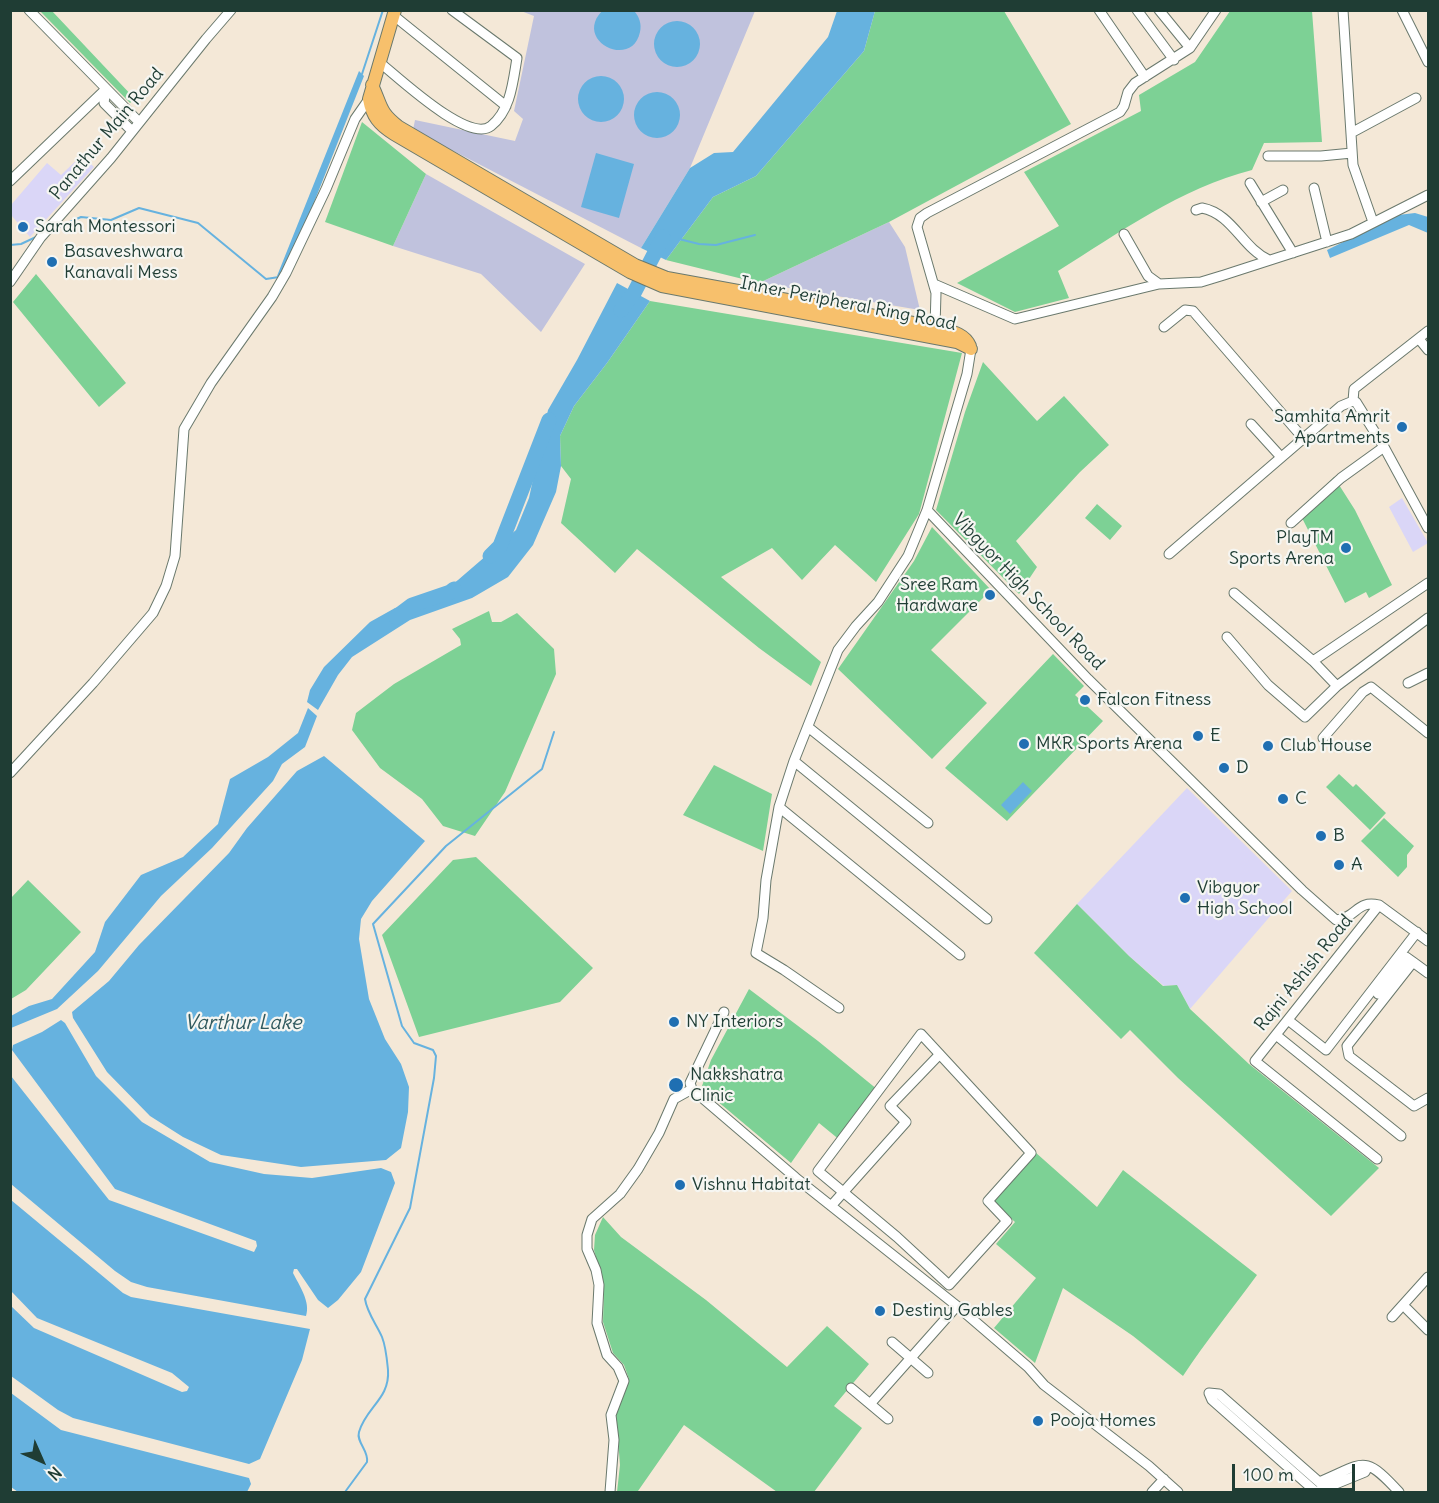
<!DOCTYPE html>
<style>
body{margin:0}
#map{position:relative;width:1439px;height:1503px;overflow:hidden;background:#f4e8d7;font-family:Delius,sans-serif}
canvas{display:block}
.frame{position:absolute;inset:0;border:12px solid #1f3d34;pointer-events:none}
.north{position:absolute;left:12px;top:1431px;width:60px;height:60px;-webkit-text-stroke:4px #f6f6f2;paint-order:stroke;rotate:135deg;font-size:16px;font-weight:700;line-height:24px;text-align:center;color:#1f3d34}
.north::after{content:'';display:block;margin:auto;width:21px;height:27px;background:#1f3d34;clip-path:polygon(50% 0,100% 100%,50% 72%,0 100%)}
.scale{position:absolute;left:1232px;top:1464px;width:123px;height:27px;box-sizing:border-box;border:3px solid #1f3d34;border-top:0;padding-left:8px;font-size:18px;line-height:21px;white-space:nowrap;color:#1f3d34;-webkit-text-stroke:4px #f6f6f2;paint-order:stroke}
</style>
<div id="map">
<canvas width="1439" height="1503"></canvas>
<div class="frame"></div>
<div class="north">N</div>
<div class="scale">100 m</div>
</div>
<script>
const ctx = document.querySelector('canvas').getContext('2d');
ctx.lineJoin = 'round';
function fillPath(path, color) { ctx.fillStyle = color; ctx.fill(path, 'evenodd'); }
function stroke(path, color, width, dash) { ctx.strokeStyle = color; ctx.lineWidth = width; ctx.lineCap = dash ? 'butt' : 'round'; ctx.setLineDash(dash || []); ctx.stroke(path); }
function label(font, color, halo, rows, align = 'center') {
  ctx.font = font + ' Delius,sans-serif'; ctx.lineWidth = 4.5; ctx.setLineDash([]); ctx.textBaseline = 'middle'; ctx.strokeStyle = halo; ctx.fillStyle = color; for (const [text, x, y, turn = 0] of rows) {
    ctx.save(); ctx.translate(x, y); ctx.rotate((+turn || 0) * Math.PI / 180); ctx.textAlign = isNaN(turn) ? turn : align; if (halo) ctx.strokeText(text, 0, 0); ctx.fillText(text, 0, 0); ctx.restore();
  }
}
fillPath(new Path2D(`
 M82,155l12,12 -64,70 -19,-22v-10l36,-42 14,12z
 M1402,498l26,45 -15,9 -24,-45z
 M1187,788l105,103 -102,118 -13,-24 -13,1 -35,-30 -52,-52z`), '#dad6f7');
fillPath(new Path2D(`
 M521,11h234l-65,157 -49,80 -228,-118 2,-10 100,21 8,-22 -9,-8 20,-95z
 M426,174l159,90 -44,68 -60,-58 -88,-28z
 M889,222l16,25 15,63 -161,-27z`), '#c0c2dd');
fillPath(new Path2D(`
 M40,11h12l83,88 -5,4z
 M875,11h129l67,113 -182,98 -130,61 -93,-23 47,-63 43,-21 108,-125z
 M1230,11h84h-2l10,131 -58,1 -12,27c-71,18 -133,63 -194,101l11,27 -54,14 -58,-29 102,-57 -35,-54 117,-61 -2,-16 56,-33z
 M362,122l64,52 -33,72 -68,-24z
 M36,274l90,109 -27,24 -86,-105z
 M650,301l312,52 -43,161 -43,68 -41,-37 -33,35 -30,-32 -51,29 100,85 -10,24 -52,-38 -122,-99 -22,24 -54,-50 10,-44 -10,-13 -1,-30 14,-30 33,-43z
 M983,362l54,59 27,-25 45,49 -29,27 -64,69 21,26 -18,27 -83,-84 29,-98z
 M1334,477l21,33 37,75 -23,13 -3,-6 -21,11 -46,-91z
 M1097,504l25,22 -12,14 -25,-22z
 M932,527l59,63 -60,60 56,53 -55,56 -94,-90 76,-108z
 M489,611l3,11h9l16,-9 37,36 2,25 -51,118 -30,44 -32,-10 -21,-27 -42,-31 -28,-38 4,-17 38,-29 67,-39 -1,-6 -8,-10z
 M1053,654l31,32 -9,9 28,26 -96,100 -62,-53z
 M714,765l58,29 -9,57 -80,-36z
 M1339,774l14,13 3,-3 30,29 -16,17 -44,-43z
 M1384,818l30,28 -7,9v12l-9,10 -37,-36z
 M476,857l117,111 -33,34 -141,35 -37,-102 71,-75z
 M28,880l53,52 -55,58 -15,9v-101z
 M1077,904l52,52 34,30 14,-1 13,24 59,55 130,104 -48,48 -153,-138 -48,-48 -9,9 -87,-86z
 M749,989l69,52 60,49 -37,51 -22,-18 -28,40 -87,-73 -2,-4 9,-26z
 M1035,1152l62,55 26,-37 134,105c-25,34 -51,66 -74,101l-50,-40 -70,-48 -28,75 -41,-35 42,-50 -40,-34 19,-22 -22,-20z
 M603,1217l18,20 85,63 81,67 40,-41 42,38 -35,42 28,22 -48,64h-37l-93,-67 -46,66 1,1h-22l3,-27 -4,-51 13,-35 -5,-14 -11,-12 -10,-31 1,-36 -10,-36 1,-15z`), '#7dd195');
fillPath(new Path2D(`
 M602,11h32c5,5 8,13 6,21 -8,38 -67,9 -38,-21z
 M837,11h38l-11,40 -108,125 -43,21 -47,63 -25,-12 49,-80 24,-15 19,-1 95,-115z
 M654 44a23 23 0 1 1 46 0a23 23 0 1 1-46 0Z
 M359,71l5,5 -81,205 -6,-5z
 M578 99a23 23 0 1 1 46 0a23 23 0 1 1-46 0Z
 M634 115a23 23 0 1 1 46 0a23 23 0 1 1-46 0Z
 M596,153l38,11 -15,54 -38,-11z
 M1415,213l13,4v16l-19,-8 -79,33 -3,-8 71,-35z
 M617,283l33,18 -43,62 -33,43 -14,30 1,30 -5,26 -23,53 -25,32 -36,21 -62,22 -58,37 -14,18 -20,35 -11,-8 3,-12 14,-23 46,-45 25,-14 36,-7 27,-21 58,-50 13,-32 19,-88 29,-50z
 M308,708l9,8 -12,31 -23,17 -9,17 -61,67 -51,48 -63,75 -41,38 -46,19v-12l18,-10 23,-7 43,-47 10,-30 36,-47 42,-18 35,-33 12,-45 38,-22 30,-24z
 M324,756l101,85 -53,60 -11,18 -2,20 10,60 16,40 16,25 8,23 -1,25 -7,36 -15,12 -85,7 -80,-12 -38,-18 -33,-21 -43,-44 -34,-54 -1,-6 37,-31 30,-36 90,-92 18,-25 50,-57z
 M1023,782l9,9 -22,23 -9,-9z
 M61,1020l4,3 31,53 46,46 68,40 54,12 48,4 69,-10 10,4 4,11 -34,89 -23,28 -10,8 -10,-8 -21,-31h-3l-1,4c6,12 18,29 13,43l-159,-29 -16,-5 -16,-11 -104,-87v-108l98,124 145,52 3,-6 -1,-5 -141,-52 -103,-139 1,-5 29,-13z
 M11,1200l112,93 8,4 179,32 -8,31 -42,99 -11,5 -176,-46 -15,-8 -47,-34v-70l23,22 148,64 5,-1 2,-4 -17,-14 -135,-55 -26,-27z
 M11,1393l50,37 188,48 2,6 -4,8h-229l-7,-5z`), '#66b2df');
stroke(new Path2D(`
 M362,74l21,-64
 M52,230l29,-13 30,3 28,-12 59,15 68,56 13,-2
 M679,239l20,5 17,1 39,-10
 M10,245l11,-1 15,-7
 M345,1492l22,-30c2,-11 -11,-20 -8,-30 7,-25 31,-33 29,-62 -1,-10 -2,-23 -6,-33 -5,-12 -15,-24 -17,-38l45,-91 24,-130 2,-22 -3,-6 -19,-7 -12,-17 -29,-102 73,-78 96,-77 12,-37`), '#66b2df', 2);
stroke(new Path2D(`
 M621,310l13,-17 29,-56
 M490,556l10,-10 49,-126
 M396,617l16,-12 38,-13 4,-3`), '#66b2df', 15);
const minor = new Path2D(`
 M29,10l110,112
 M1099,10l46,67
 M1137,10l37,50
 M1159,10l31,38
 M1343,10l10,155 20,57
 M1402,10l26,52
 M393,15l113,91
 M379,62c18,14 89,82 112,64 20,-16 22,-45 26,-68l-65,-48
 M106,89l-2,14 28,28
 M1351,133l65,-35
 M1268,156h53l31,-3
 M10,181l96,-92
 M1250,183l43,70
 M1314,188l13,54
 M1261,202l22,-12
 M1196,210l6,-2c31,6 40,40 67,52
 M1124,234l24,42 11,8
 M10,282l31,-45 70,-79 95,-119 25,-29
 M934,284l81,35 144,-35 42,-2 23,-7 127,-41 77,-39
 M935,327l1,-34 -19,-66 3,-9 7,-5 193,-101 4,-6 4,-14 7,-9 55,-35 26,-38
 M1164,327l21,-17 8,1 110,127
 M1419,339l9,11
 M1353,401l3,1 28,45 44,81
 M1353,401l1,-12 74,-58
 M1251,424l30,33
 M927,510l161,169 214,211 34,30c22,-3 20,-20 43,-15l49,36
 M1291,523l50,-45 43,-31
 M1169,554l172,-148 12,-5
 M1234,593l79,68 24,25
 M1227,637l41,48 37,32 32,-31 91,-68
 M1313,661l115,-78
 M1408,683l20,-10
 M808,727l120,96
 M1323,738l40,-46 8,-5 57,46
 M794,761l193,158
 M10,773l83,-90 60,-70 13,-27 9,-30 9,-127 27,-46 61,-86 14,-24 40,-84 29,-70 14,-20
 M779,807l181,148
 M1428,973l-15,-11 -66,84 2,10 65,50 14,-8
 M1378,994l28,-37 7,5
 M839,1008l-55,-38 -28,-17 7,-35 3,-38 13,-73 15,-46 44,-111 18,-24 22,-24 30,-46 19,-46 40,-136 4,-25
 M724,1012l-34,71 2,6 104,89 161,128 71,61 16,18 105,81 29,26
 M1288,1020l38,30 91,-118
 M921,1034l110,119 -43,48 19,20 -58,64 -52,-48 -79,-66z
 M1276,1035l125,101
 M1377,1159l-122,-98 124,-156
 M831,1206l75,-84 -16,-16 49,-51
 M1407,1309l21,21
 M1392,1317l36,-40
 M892,1342l36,31
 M851,1388l37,31
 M1209,1393l10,1 100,88c46,-19 44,-29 80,10
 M1209,1393l3,7 104,92 49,-20 3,-6
 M870,1404l87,-98
 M610,1492l4,-52 -3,-25 13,-34 -6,-14 -11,-12 -10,-32 2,-38 -3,-15 -9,-21v-14l5,-16 28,-25 18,-25 21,-36 15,-34 18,-10
 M1152,1492l12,-13`);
const major = new Path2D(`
 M395,10l-26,89c3,17 10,26 25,35l236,138 32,14 295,56 14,7
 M372,85c10,21 7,27 27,42l236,138 32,13 268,49c13,4 29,5 35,19`);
stroke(minor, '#6a796d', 11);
stroke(major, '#6a796d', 14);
stroke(minor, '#fff', 9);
stroke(major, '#f7c06c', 12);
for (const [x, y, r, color] of [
 [23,227,6,"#1f6fb2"],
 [52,262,6,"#1f6fb2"],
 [1402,427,6,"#1f6fb2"],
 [1346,548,6,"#1f6fb2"],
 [990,595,6,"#1f6fb2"],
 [1085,700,6,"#1f6fb2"],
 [1198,736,6,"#1f6fb2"],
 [1024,744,6,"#1f6fb2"],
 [1268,746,6,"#1f6fb2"],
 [1224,768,6,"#1f6fb2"],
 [1283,799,6,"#1f6fb2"],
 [1321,836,6,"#1f6fb2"],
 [1339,865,6,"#1f6fb2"],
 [1185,898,6,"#1f6fb2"],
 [674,1022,6,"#1f6fb2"],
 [676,1085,8,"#1f6fb2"],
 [680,1185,6,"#1f6fb2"],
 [880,1311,6,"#1f6fb2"],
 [1038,1421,6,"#1f6fb2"]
]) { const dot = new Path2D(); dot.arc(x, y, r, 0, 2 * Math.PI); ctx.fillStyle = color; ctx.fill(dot); stroke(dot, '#f6f6f2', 2); }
label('18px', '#1f3d34', '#f6f6f2', [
 ["Panathur Main Road",107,134,-50],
 ["Inner Peripheral Ring Road",848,304,11],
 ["Vibgyor High School Road",1028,592,46],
 ["Rajni Ashish Road",1304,973,-51]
]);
label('18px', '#1f3d34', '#f6f6f2', [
 ["Sarah Montessori",35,227],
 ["Basaveshwara",64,252],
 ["Kanavali Mess",64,273],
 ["Samhita Amrit",1390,417,"right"],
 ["Apartments",1390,438,"right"],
 ["PlayTM",1334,538,"right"],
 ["Sports Arena",1334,559,"right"],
 ["Sree Ram",978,585,"right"],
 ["Hardware",978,606,"right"],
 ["Falcon Fitness",1097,700],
 ["E",1210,736],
 ["MKR Sports Arena",1036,744],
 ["Club House",1280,746],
 ["D",1236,768],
 ["C",1295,799],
 ["B",1333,836],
 ["A",1351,865],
 ["Vibgyor",1197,888],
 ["High School",1197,909],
 ["NY Interiors",686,1022],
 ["Nakkshatra",690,1075],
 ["Clinic",690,1096],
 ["Vishnu Habitat",692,1185],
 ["Destiny Gables",892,1311],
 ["Pooja Homes",1050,1421]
], 'left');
label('italic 20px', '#315a5f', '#f6f6f2', [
 ["Varthur Lake",243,1023]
]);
</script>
